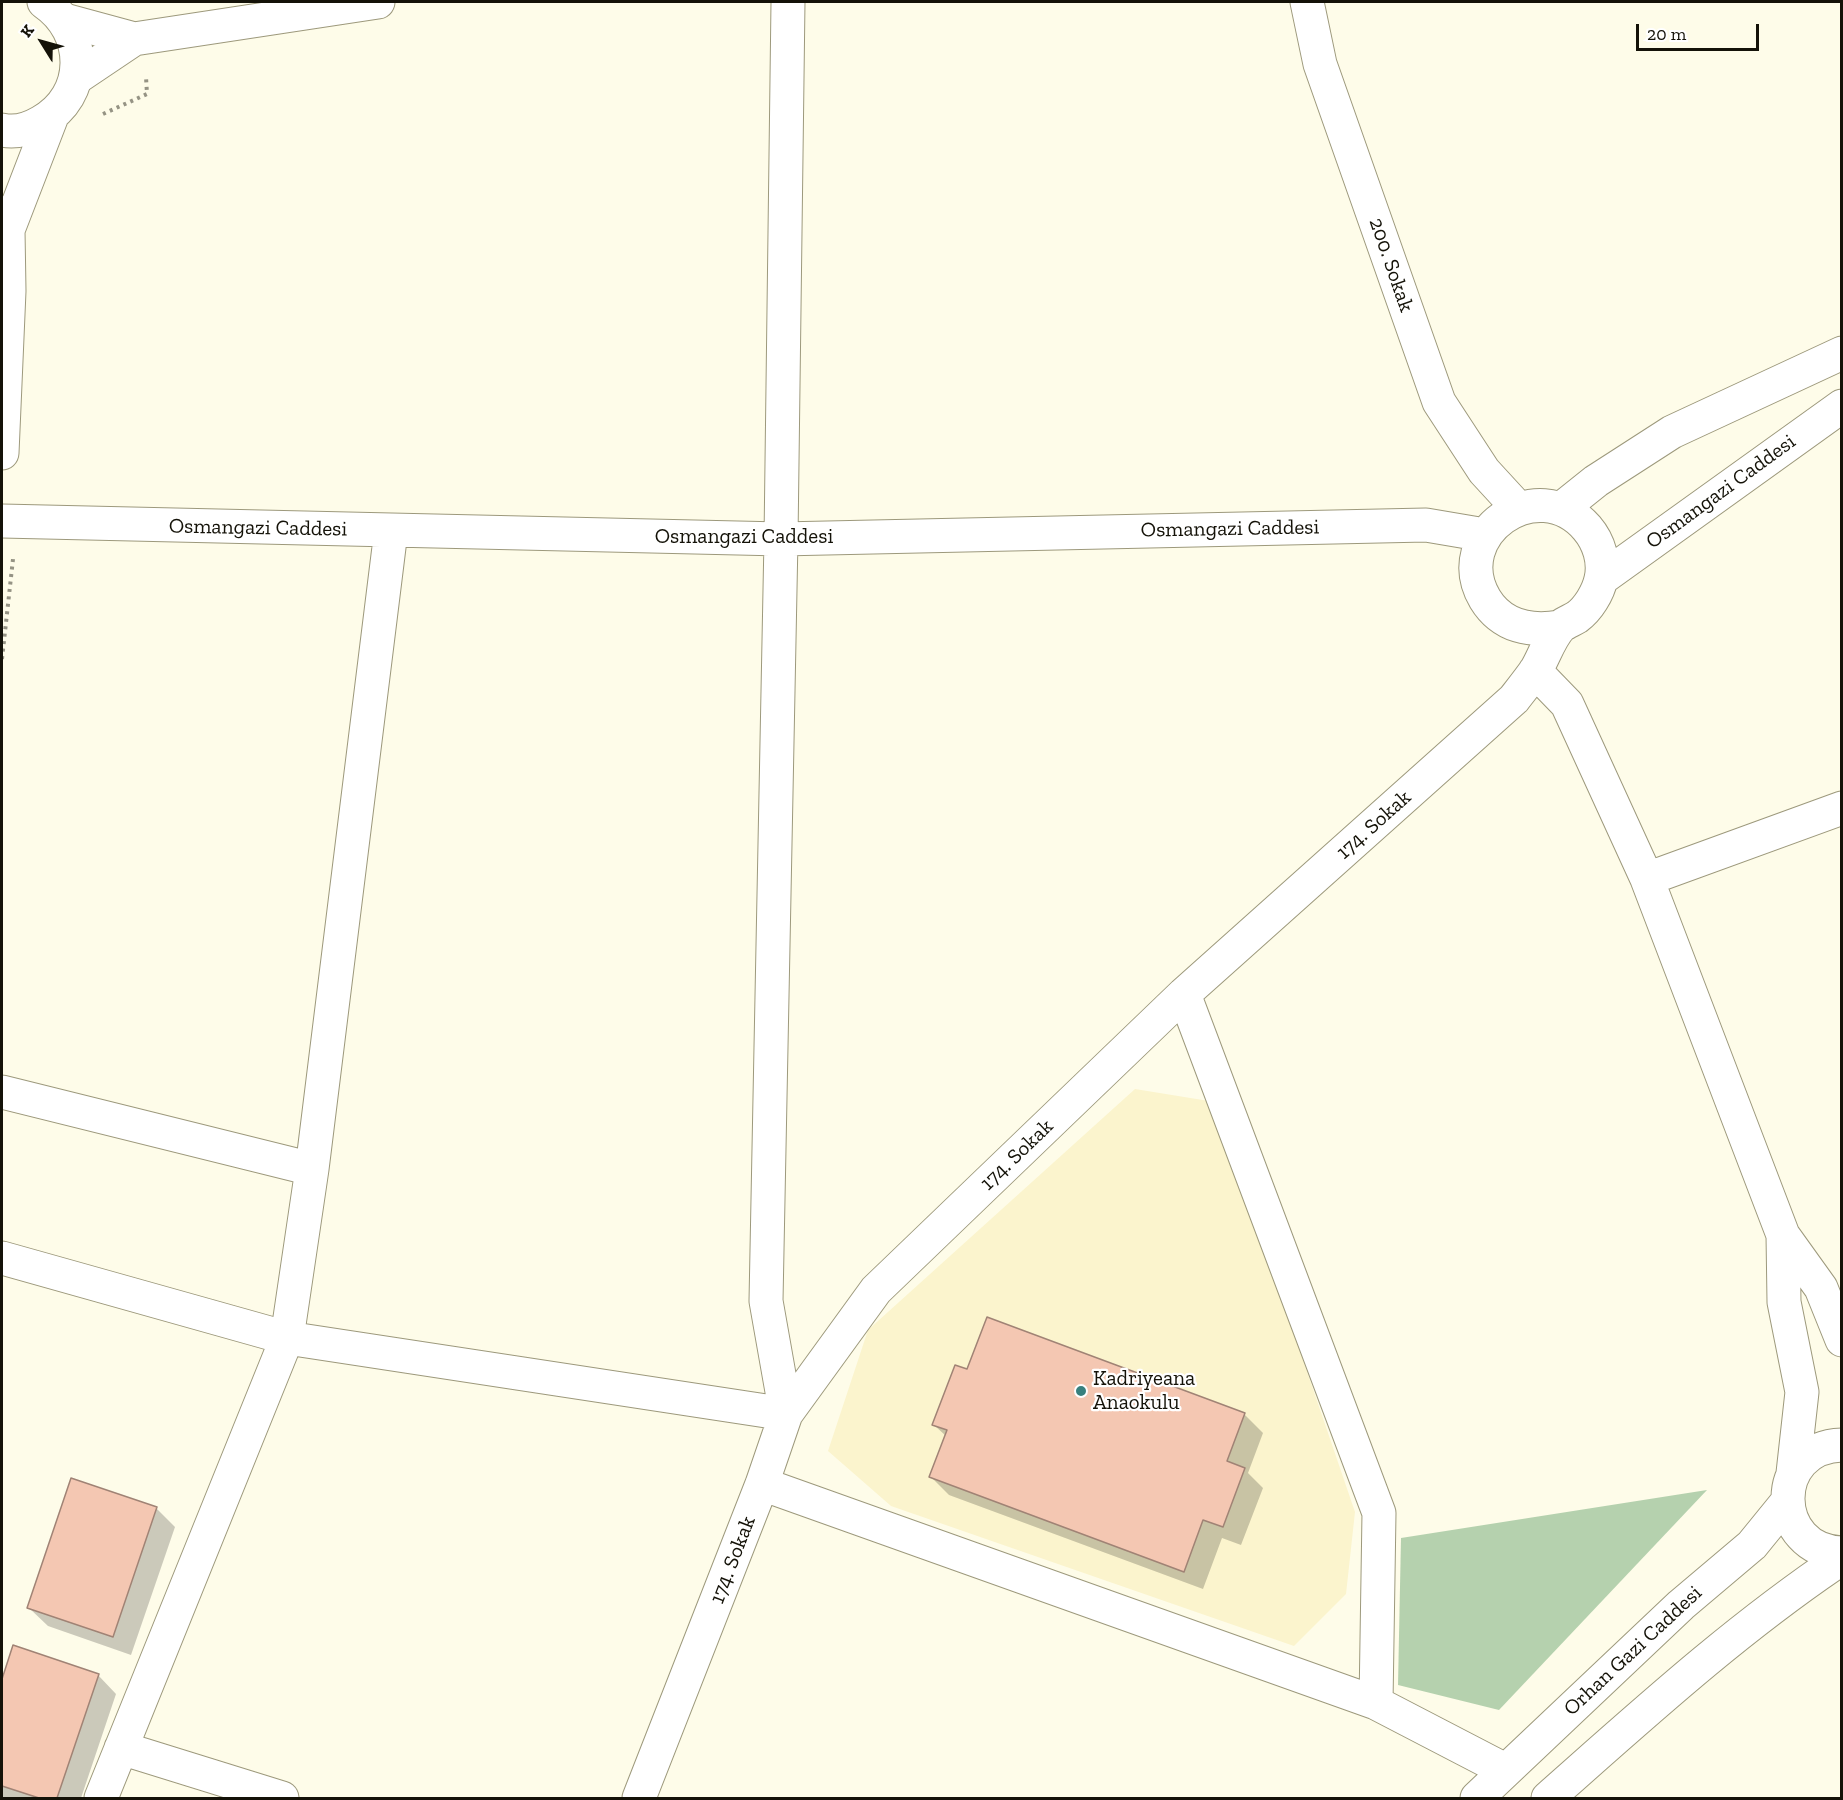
<!DOCTYPE html>
<style>
body{margin:0}
#map{position:relative;width:1843px;height:1800px;overflow:hidden;background:#fefce9;font-family:"Zilla Slab",serif}
canvas{display:block}
.frame{position:absolute;inset:0;border:3px solid #141208;pointer-events:none}
.north{position:absolute;left:12px;top:12px;width:60px;height:60px;-webkit-text-stroke:4px #fff;paint-order:stroke;rotate:307deg;font-size:16px;font-weight:700;line-height:24px;text-align:center;color:#141208}
.north::after{content:'';display:block;margin:auto;width:21px;height:27px;background:#141208;clip-path:polygon(50% 0,100% 100%,50% 72%,0 100%)}
.scale{position:absolute;left:1636px;top:24px;width:123px;height:27px;box-sizing:border-box;border:3px solid #141208;border-top:0;padding-left:8px;font-size:18px;line-height:21px;white-space:nowrap;color:#141208;-webkit-text-stroke:4px #fff;paint-order:stroke}
</style>
<div id="map">
<canvas width="1843" height="1800"></canvas>
<div class="frame"></div>
<div class="north">K</div>
<div class="scale">20 m</div>
</div>
<script>
const ctx = document.querySelector('canvas').getContext('2d');
ctx.lineJoin = 'round';
function fillPath(path, color) { ctx.fillStyle = color; ctx.fill(path, 'evenodd'); }
function stroke(path, color, width, dash) { ctx.strokeStyle = color; ctx.lineWidth = width; ctx.lineCap = dash ? 'butt' : 'round'; ctx.setLineDash(dash || []); ctx.stroke(path); }
function label(font, color, halo, rows, align = 'center') {
  ctx.font = font + ' "Zilla Slab",serif'; ctx.lineWidth = 4.5; ctx.setLineDash([]); ctx.textBaseline = 'middle'; ctx.strokeStyle = halo; ctx.fillStyle = color; for (const [text, x, y, turn = 0] of rows) {
    ctx.save(); ctx.translate(x, y); ctx.rotate((+turn || 0) * Math.PI / 180); ctx.textAlign = isNaN(turn) ? turn : align; if (halo) ctx.strokeText(text, 0, 0); ctx.fillText(text, 0, 0); ctx.restore();
  }
}
fillPath(new Path2D(`
 M1135,1089l80,13 140,410 -9,82 -52,52 -403,-140 -63,-55 40,-121z`), '#fbf4cd');
fillPath(new Path2D(`
 M1707,1490l-208,220 -101,-25 3,-147z`), '#b5d1ae');
fillPath(new Path2D(`
 M968,1371l276,43 19,19 -15,40 15,15 -22,57 -19,-7 -19,51 -254,-94 -18,-18 15,-41 -12,-11z
 M156,1508l19,19 -44,128 -83,-29 -19,-18z
 M14,1647l84,28 18,19 -35,104 -79,-1v-113z`), '#0003');
const building = new Path2D(`
 M987,1317l258,96 -18,48 18,7 -22,59 -20,-7 -19,52 -255,-95 18,-47 -15,-5 23,-60 12,4z
 M71,1478l86,29 -44,130 -86,-29z
 M13,1645l86,29 -42,124h-18l-37,-12v-107z`);
fillPath(building, '#f4c7b2');
stroke(building, '#a08375', 1.5);
const minor = new Path2D(`
 M1307,2l13,62 119,338 45,69 34,37
 M64,20l70,19 -58,39
 M134,39l244,-37
 M1561,509l35,-28 76,-49 170,-79
 M2,521l779,18 645,-14 59,10
 M1601,579l241,-173
 M1535,671l32,33 80,175 136,356
 M1647,879l195,-71
 M1184,994l195,519 -3,190
 M2,1092l310,77
 M2,1258l285,80 499,76 -20,-113 15,-762 7,-537
 M1842,1445c-73,2 -71,106 0,108
 M1793,1473l9,-81 -18,-90 -1,-67 38,53 21,52
 M762,1484l614,219 129,67
 M121,1748l161,50
 M101,1798l186,-460 25,-169 79,-638
 M639,1798l123,-314 24,-70 90,-124 308,-296 330,-295c7,-9 15,-19 22,-29 8,-13 14,-33 25,-44 4,-3 11,-6 16,-9 11,-8 21,-24 24,-38 4,-17 -2,-37 -14,-51 -50,-58 -140,7 -102,71 17,28 46,33 75,28
 M1477,1798l204,-193 71,-60 35,-43
 M1548,1798c95,-84 188,-169 294,-240`);
const primary = new Path2D(`
 M2,130c13,3 27,-1 39,-8 48,-27 47,-90 3,-120
 M2,213l6,17 44,-114
 M2,453l7,-162 -1,-61`);
stroke(minor, '#9d997c', 35);
stroke(primary, '#9d997c', 35);
stroke(new Path2D(`
 M103,114l44,-20 -1,-17
 M2,659l11,-100`), '#959384', 4, [3, 4.5]);
stroke(minor, '#fff', 33);
stroke(primary, '#fff', 33);
for (const [x, y, r, color] of [
 [1081,1391,6,"#38807e"]
]) { const dot = new Path2D(); dot.arc(x, y, r, 0, 2 * Math.PI); ctx.fillStyle = color; ctx.fill(dot); stroke(dot, '#fff', 2); }
label('21px', '#141208', '#fff', [
 ["200. Sokak",1391,265,71],
 ["Osmangazi Caddesi",1721,492,-36],
 ["Osmangazi Caddesi",258,528,1],
 ["Osmangazi Caddesi",1230,529,-1],
 ["Osmangazi Caddesi",744,537],
 ["174. Sokak",1374,825,-42],
 ["174. Sokak",1017,1155,-44],
 ["174. Sokak",733,1560,-69],
 ["Orhan Gazi Caddesi",1633,1651,-43]
]);
label('21px', '#141208', '#fff', [
 ["Kadriyeana",1093,1379],
 ["Anaokulu",1093,1403]
], 'left');
</script>
